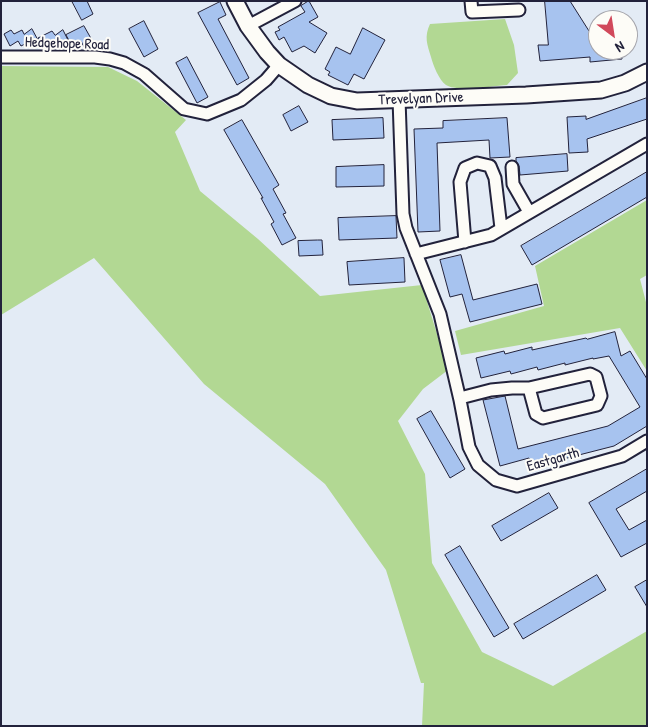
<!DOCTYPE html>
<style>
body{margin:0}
#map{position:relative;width:648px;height:727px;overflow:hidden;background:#e3ebf5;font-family:"Patrick Hand",sans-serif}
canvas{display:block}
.frame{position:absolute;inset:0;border:2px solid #22223b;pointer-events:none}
.north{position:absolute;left:588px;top:10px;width:50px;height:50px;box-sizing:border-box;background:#fdfcf7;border:1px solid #a5a5ac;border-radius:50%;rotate:149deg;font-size:14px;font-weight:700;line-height:20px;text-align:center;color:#22223b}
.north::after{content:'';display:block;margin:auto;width:18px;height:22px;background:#d1495b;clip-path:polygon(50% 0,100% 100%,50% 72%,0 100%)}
</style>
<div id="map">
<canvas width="648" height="727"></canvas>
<div class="frame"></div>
<div class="north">N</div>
</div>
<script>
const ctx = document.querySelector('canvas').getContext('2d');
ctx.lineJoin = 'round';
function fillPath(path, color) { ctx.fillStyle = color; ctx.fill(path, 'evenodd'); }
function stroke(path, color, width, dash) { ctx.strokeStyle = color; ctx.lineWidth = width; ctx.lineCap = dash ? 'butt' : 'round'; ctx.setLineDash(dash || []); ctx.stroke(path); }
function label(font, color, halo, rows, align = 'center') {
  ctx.font = font + ' "Patrick Hand",sans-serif'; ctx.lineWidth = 4; ctx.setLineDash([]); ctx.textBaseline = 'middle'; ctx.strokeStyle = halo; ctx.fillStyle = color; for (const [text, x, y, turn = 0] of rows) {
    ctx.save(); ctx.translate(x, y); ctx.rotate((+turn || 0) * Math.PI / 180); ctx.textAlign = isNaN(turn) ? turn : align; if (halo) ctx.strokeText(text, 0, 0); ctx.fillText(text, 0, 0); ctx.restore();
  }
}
fillPath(new Path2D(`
 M505,19l9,26 4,28 -11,12c-13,1 -51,7 -61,0 -7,-5 -13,-20 -15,-28 -4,-13 -7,-20 -1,-33z
 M1,66l107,1 29,14 49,39 -11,12 25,59 58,48 62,57 102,-11 26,85 -25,19 -25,32 27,53 7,89 50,89 71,34 94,-55v95h-225l2,-43h-3l-35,-113 -61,-86 -121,-100 -110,-126 -93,57z
 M647,200v75l-7,4 7,27v65l-27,-43 -159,27 -6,-24 89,-25 -9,-40z`), '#b2d893');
const building = new Path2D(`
 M72,1h15l6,13 -11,6z
 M309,1l9,16 -9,5 18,11 -12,20 -11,-7 -12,6 -8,-15 -5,3 -4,-8 5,-2 -2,-3 27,-15 -4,-6z
 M545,1h25l19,30h9v19h23l1,9 -32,3v-5l-50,4 -2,-16h10z
 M220,2l6,13 -8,4 31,59 -12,7 -39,-72z
 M144,21l14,28 -14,8 -15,-28z
 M84,26l9,16 -9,5 -3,-6 -9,5 -6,-11z
 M363,28l22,12 -21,39 -10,-5 -6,11 -20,-10 2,-3 -5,-3 11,-22 14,7z
 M32,29l7,13 -8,4 -2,-4 -8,4 -3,-5 -8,5 -6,-12 7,-4 3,4 8,-4 2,4z
 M63,30l6,12 -8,4 -2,-4 -8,4 -2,-4 -7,4 -4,-8 14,-7 3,4z
 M187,57l21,40 -11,6 -21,-40z
 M647,98v21l-60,20 1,13 -19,1 -2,-36 19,-1v3z
 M299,106l9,16 -17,9 -8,-16z
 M383,118l1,20 -51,2 -1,-20z
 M507,118l3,39 -20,1 -1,-18 -52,3 3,88 -22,1 -4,-103 29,-1v-7z
 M242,120l37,65 -6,4 13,24 -3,1 13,24 -14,7 -11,-21 3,-2 -13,-24h2l-39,-68z
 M567,154l1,17 -48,4 -1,-9 -3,-5v-3z
 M384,165v21l-48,1v-20z
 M647,172v25l-115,68 -11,-19z
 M396,216l1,22 -58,2 -1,-22z
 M318,240h4l1,15 -24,1 -1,-15z
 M461,255l12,45 64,-16 5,20 -72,18 -8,-28 -12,3 -10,-37z
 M404,258l1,24 -56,3 -2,-23z
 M615,332l6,24 9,-5 17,28v47l-33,20 -82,21 -3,-9 -29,8 -17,-66 22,-4 13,53 90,-23 32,-19 -31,-51 -16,3v-1l-28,7v-2l-27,7 -1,-3 -26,7 -1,-3 -29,7 -5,-20 28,-7 1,3 27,-7v3l54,-12 1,1z
 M431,411l34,58 -15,9 -33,-59z
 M647,469v22l-31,18 13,21 18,-10v23l-26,14 -32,-54z
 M549,493l9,15 -57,33 -9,-15z
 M460,546l49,82 -15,9 -49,-82z
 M597,575l9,15 -83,49 -9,-15z
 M647,580v27l-12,-20z`);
fillPath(building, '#a7c3ef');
stroke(building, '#22223b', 1);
const minor = new Path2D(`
 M471,1l1,11 47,-2
 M248,26l47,-25
 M1,57h94l15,2 14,4 20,11 40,35 23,5 34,-14 25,-20 13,-15
 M399,99l4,115 3,14 34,86 20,86 9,47 9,18 18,15 21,6 105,-30 25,-15
 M512,167l1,17 16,28
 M465,242l-5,-60 5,-14 12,-5 13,3 5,12 6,50
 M416,254l75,-19 156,-91
 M460,398l31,-8 21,-2h17l7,26 7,4 54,-13 4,-9 -5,-19 -6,-3 -61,14`);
const tertiary = new Path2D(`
 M235,1l13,25 19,26 12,13 29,20 23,11 26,5 169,-6 75,-5 24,-7 22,-11`);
stroke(minor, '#22223b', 15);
stroke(tertiary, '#22223b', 19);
stroke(minor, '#fdfcf7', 11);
stroke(tertiary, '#fdfcf7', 15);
label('15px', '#22223b', '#fdfcf7', [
 ["Hedgehope Road",67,44,2],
 ["Trevelyan Drive",421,99,-2],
 ["Eastgarth",553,460,-16]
]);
</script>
